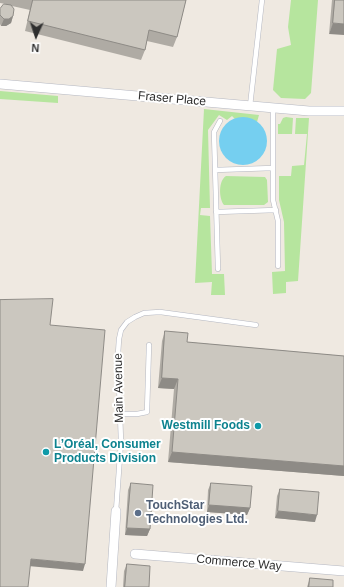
<!DOCTYPE html>
<meta charset="utf-8">
<style>
body{margin:0}
#map{position:relative;width:344px;height:587px;overflow:hidden;background:#efe9e1;font-family:Helvetica,sans-serif}
canvas{display:block}
.north{position:absolute;left:16px;top:16px;width:40px;height:40px;-webkit-text-stroke:3px #fff;paint-order:stroke;rotate:183deg;font-size:11px;font-weight:700;line-height:16px;text-align:center;color:#2e2e2e}
.north::after{content:'';display:block;margin:auto;width:14px;height:18px;background:#2e2e2e;clip-path:polygon(50% 0,100% 100%,50% 72%,0 100%)}
</style>
<div id="map">
<canvas width="344" height="587"></canvas>
<div class="north">N</div>
</div>
<script>
const ctx = document.querySelector('canvas').getContext('2d');
ctx.lineJoin = 'round';
function fillPath(path, color) { ctx.fillStyle = color; ctx.fill(path, 'evenodd'); }
function stroke(path, color, width, dash) { ctx.strokeStyle = color; ctx.lineWidth = width; ctx.lineCap = dash ? 'butt' : 'round'; ctx.setLineDash(dash || []); ctx.stroke(path); }
function label(font, color, halo, rows, align = 'center') {
  ctx.font = font + ' Helvetica,sans-serif'; ctx.lineWidth = 4; ctx.setLineDash([]); ctx.textBaseline = 'middle'; ctx.strokeStyle = halo; ctx.fillStyle = color; for (const [text, x, y, turn = 0] of rows) {
    ctx.save(); ctx.translate(x, y); ctx.rotate((+turn || 0) * Math.PI / 180); ctx.textAlign = isNaN(turn) ? turn : align; if (halo) ctx.strokeText(text, 0, 0); ctx.fillText(text, 0, 0); ctx.restore();
  }
}
fillPath(new Path2D(`
 M291,0h27l-7,93 -6,6 -24,-1 -8,-8 4,-41 14,-4 -3,-18z
 M0,91l58,5v7l-58,-4z
 M204,109l55,6 -2,7c-6,-4 -14,-5 -22,-3l-3,-3 -5,4 -8,-5 -11,15 2,78h-9l-1,7 10,1 2,58h12l1,21h-14l1,-13 -17,1z
 M286,117l7,1 -1,16h-14v-10h2l3,-6z
 M296,118h13l-11,163 -12,1v11l-13,1 -1,-22 13,-1 -1,-49 -5,-22v-24h12l1,-10 12,-1 3,-31h-12z
 M226,176l39,1 2,3 1,22 -4,3h-40c-5,-6 -6,-24 2,-29z`), '#b6e59e');
fillPath(new Path2D(`
 M219 141a24 24 0 1 1 48 0a24 24 0 1 1-48 0Z`), '#75cff0');
const lane = new Path2D(`
 M250,106l12,-106
 M273,108v92l5,21v45
 M215,170l58,-2
 M216,212l60,-2
 M218,269l-4,-137 6,-11
 M120,414h17l10,-2 2,-67
 M116,511l5,-69 -3,-88 1,-15 2,-9 6,-8 8,-5 9,-4 16,-1 96,13`);
const street = new Path2D(`
 M0,84l309,27h35
 M135,554l209,17
 M111,587l5,-76`);
stroke(lane, '#b4b7c1', 5.5);
stroke(street, '#b4b7c1', 10);
stroke(lane, '#fff', 4.5);
stroke(street, '#fff', 9);
fillPath(new Path2D(`
 M0,0h186l-9,37 -4,10 -26,-6 -2,9 -4,10 -116,-29 5,-21 -18,-4 1,10 -2,7 -5,3h-5l-1,-2v-15l6,-5 -6,-1z
 M332,0h12l-15,34z
 M165,331l22,11 157,14v120l-176,-14 6,-73 -16,-1 4,-47z
 M131,483l19,46 -3,7 -22,-1 3,-45z
 M211,483l39,25 -3,7 -40,-3 1,-22z
 M280,489l35,33 -40,-4 2,-22z
 M127,564l22,23h-26l1,-16z
 M310,578l23,9h-26z`), '#afaba4');
fillPath(new Path2D(`
 M13,16l-2,7 -5,3h-5l3,-7z
 M333,23l11,1v11l-15,-1z
 M162,378l16,1 -4,10 -16,-1z
 M172,452l172,14v10l-176,-14z
 M209,505l41,3 -3,7 -40,-3z
 M278,511l39,4 -2,7 -40,-4z
 M127,528l23,1 -3,7 -22,-1z
 M31,559l54,5 -2,7 -55,-5z`), '#8e8b86');
const building = new Path2D(`
 M33,0h153l-9,37 -28,-7 -4,20 -117,-29z
 M335,0h9v24l-11,-1z
 M4,4l7,1 3,4 -1,7 -4,3h-5l-4,-4v-6z
 M53,299l-3,26 55,5 -20,234 -54,-5 -3,28h-28v-287z
 M165,331l23,2 -1,9 157,14v110l-172,-14 6,-73 -16,-1z
 M131,483l22,2 -3,44 -23,-1z
 M211,483l41,3 -2,22 -41,-3z
 M280,489l39,3 -2,23 -39,-4z
 M127,564l23,2 -1,21h-24z
 M310,578l23,2v7h-24z`);
fillPath(building, '#cbc7bf');
stroke(building, '#8e8b86', 1);
for (const [x, y, r, color] of [
 [258,426,4,"#0f9aa8"],
 [46,452,4,"#0f9aa8"],
 [138,513,4,"#5c6f8a"]
]) { const dot = new Path2D(); dot.arc(x, y, r, 0, 2 * Math.PI); ctx.fillStyle = color; ctx.fill(dot); stroke(dot, '#fff', 1.5); }
label('12px', '#2e2e2e', '#fff', [
 ["Fraser Place",172,99,5],
 ["Main Avenue",119,388,-91],
 ["Commerce Way",239,563,5]
]);
label('bold 12px', '#0d838f', '#fff', [
 ["Westmill Foods",250,426],
 ["L’Oréal, Consumer",54,445,"left"],
 ["Products Division",54,459,"left"]
], 'right');
label('bold 12px', '#4e5e75', '#fff', [
 ["TouchStar",146,506],
 ["Technologies Ltd.",146,520]
], 'left');
</script>
